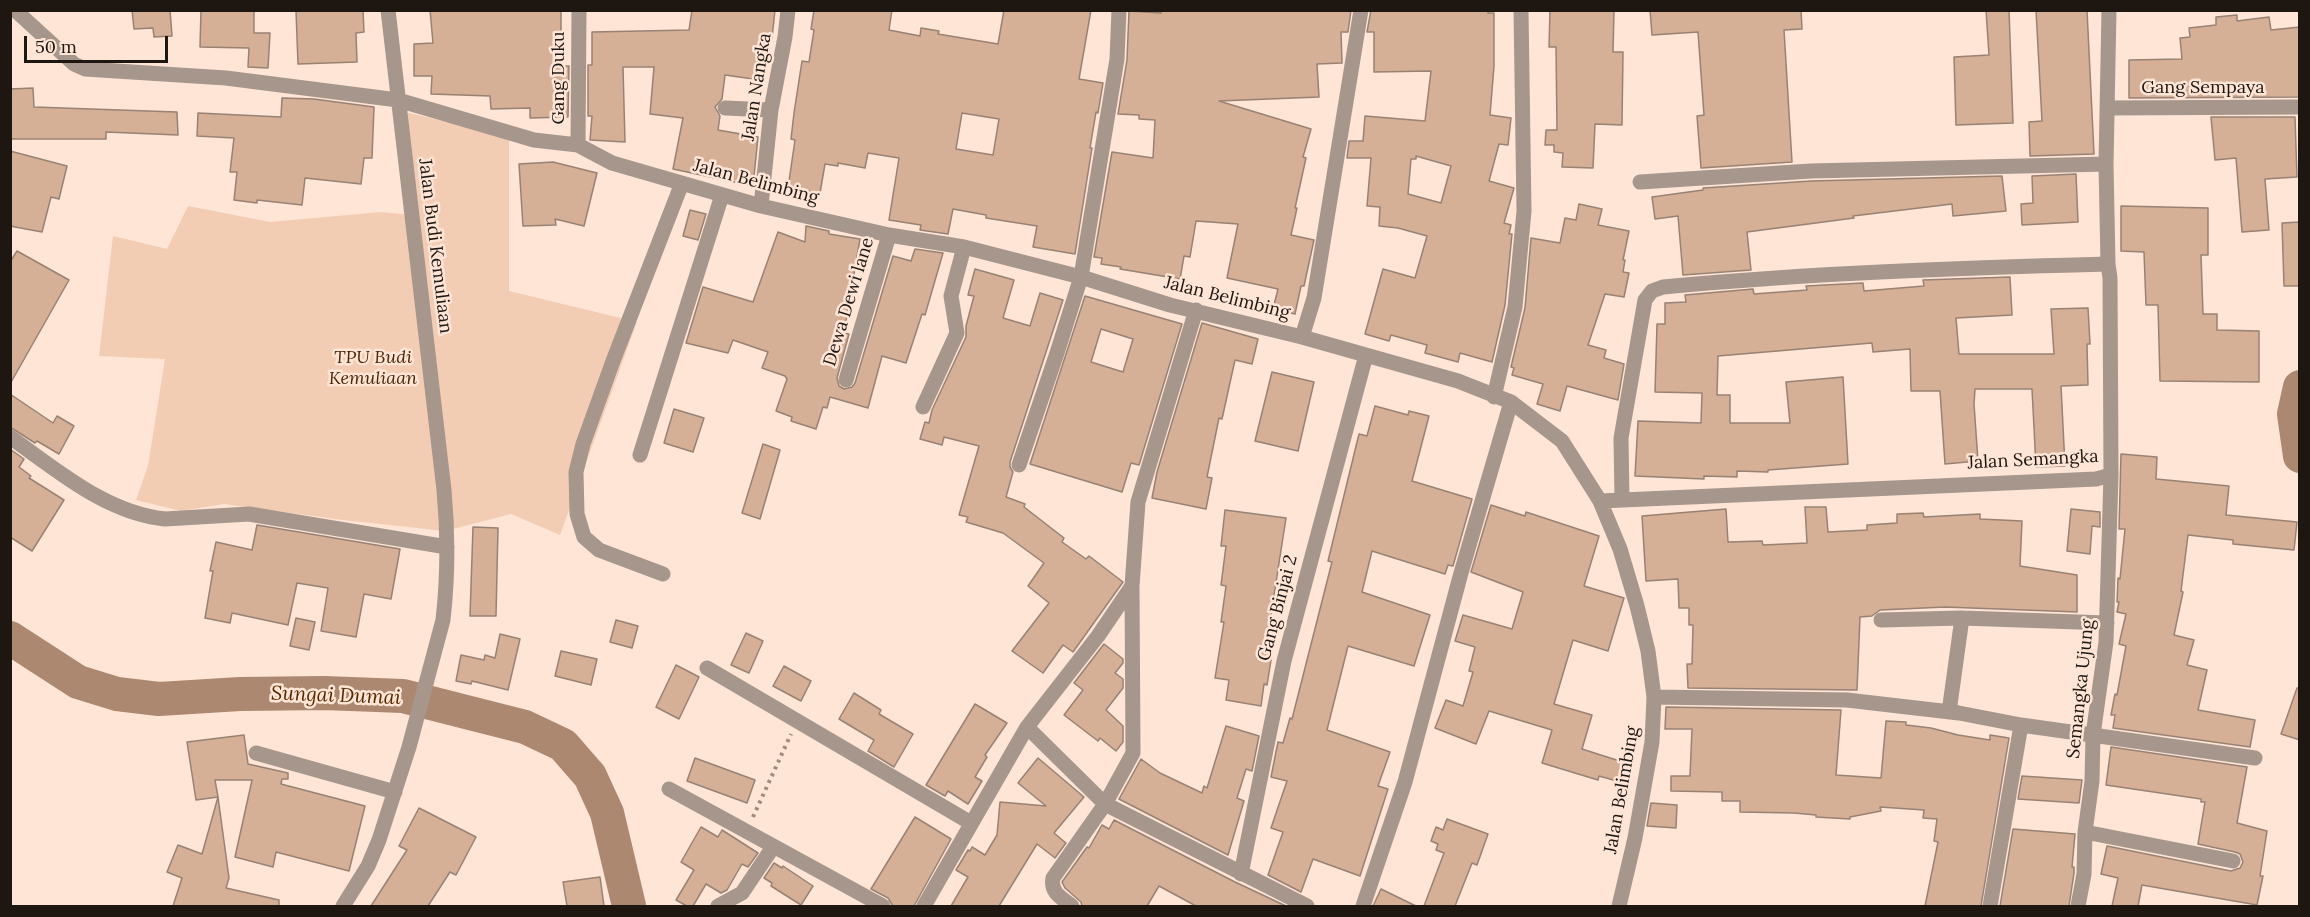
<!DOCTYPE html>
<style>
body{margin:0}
#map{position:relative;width:2310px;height:917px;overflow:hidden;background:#fee5d6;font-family:Lora,serif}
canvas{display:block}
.frame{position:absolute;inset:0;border:12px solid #1e1611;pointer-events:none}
.scale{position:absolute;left:24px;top:36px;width:144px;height:27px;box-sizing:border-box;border:3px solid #1e1611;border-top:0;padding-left:8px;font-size:18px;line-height:21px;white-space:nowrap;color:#1e1611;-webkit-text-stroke:4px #fee5d6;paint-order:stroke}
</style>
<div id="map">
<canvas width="2310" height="917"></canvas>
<div class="frame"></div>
<div class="scale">50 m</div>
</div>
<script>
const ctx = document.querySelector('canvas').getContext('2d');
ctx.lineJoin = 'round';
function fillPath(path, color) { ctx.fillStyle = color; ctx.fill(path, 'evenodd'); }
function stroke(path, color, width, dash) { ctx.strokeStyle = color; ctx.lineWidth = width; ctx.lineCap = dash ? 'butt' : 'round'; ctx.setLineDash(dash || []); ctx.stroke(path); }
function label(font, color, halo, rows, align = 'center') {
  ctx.font = font + ' Lora,serif'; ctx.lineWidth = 5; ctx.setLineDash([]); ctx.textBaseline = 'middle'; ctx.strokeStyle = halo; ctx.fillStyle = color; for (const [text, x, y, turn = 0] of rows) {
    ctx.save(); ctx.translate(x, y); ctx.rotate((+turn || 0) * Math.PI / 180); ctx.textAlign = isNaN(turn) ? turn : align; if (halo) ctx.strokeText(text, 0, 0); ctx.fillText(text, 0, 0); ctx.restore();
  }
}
fillPath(new Path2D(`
 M400,111l109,25v155l128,31 -77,213 -49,-21 -66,17 -102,-11 -119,-16 -43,7 -45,-11 12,-34 17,-107 -66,-3 14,-120 54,13 21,-43 82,16 111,-10 31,3z`), '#f3ccb4');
stroke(new Path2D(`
 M2300,387l-6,27 6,42
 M10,638l68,44 39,12 42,5 81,-5 84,-1 79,3 122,31 38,18 27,31 17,37 22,93`), '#ac8870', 34);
const building = new Path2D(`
 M132,10h38l2,26 -18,1 -1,-9 -19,1z
 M201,10h53v23h16l-2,35 -20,-1 1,-19 -49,-1z
 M363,10l1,22 -8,1 1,29 -59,2 -2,-53z
 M430,10h131v56h8l-1,51 -38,1v-10l-39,1 -1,-13 -59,-2 1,-18h-18v-32l19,-1z
 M692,10h83l-3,28 -4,-1 -8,43 -35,-5 -3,24 -7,8 5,9 -2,14 40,7 -5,49 -80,-17 10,-51 -33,-4 4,-47h-31l2,75 -35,-2 2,-24h-4v-51h4v-33l97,-2z
 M814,10h78l-3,20 31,6 1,-8 18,3 -1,3 60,10 6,-34h87l-12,69 24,4 -5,30 -2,-1 -6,36h2l-17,106 -42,-7 4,-21 -51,-8v-3l-33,-6 -5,25 -28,-4 1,-5 -32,-5 10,-62 -31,-5 -3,15 -27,-5v3l-13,-2 -5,29 -32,-5 7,-48 -4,-1 3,-26 8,-52 7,1 5,-32 -3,-1zM962,113l37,6 -6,36 -37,-6z
 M1161,10h190l-3,22h-7l1,31 -25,1 2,33 -100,4 92,28 -8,28 3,1 -11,50h2l-6,27 23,5 -10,46h-3l-6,28 -22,-5 5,-20 -51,-11 11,-54 -42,-3 -6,36 -6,-1 -4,23 -60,-10 1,-2 -20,-3 1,-6 -8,-1 18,-105 41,6 2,-38 -16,-1v-4l-21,-1 9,-54 2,-49 32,2z
 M1371,10h117v3h6v53l-4,49 21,3 -3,27 -9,-1 -10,37 25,7 -10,35 7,2 -2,9h3l-7,71 -13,57 -32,-9 -2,9 -33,-9 2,-8 -36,-10 -2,6 -24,-7 18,-65 32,9 12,-42 -29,-8 -19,-2 1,-19 -13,-1 4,-48h-24l2,-17h14l2,-25 60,5 6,-50 -57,1v-40h-7zM1416,156l35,10 -10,37 -33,-9 3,-35h5z
 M1550,10h64l-1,42h10l-1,73 -27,-1 -2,44 -31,-1 1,-14 -9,-1v-7h-9l1,-15h11l-1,-83h-7z
 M1650,10h151l1,19 -18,1 8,132 -91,6 -4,-52 7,-1 -6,-83 -46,3z
 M1986,10h23l4,113 -57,2 -2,-68 35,-2z
 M2036,10h51l7,144 -64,2 -1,-34 13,-1z
 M2237,15v6l32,-4 2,13 29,-3v70l-171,1v-38l53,-1 -2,-21 10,-1 -1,-9 27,-3v-8z
 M33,88l1,19 143,5 1,23 -72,-3v7h-96v-50z
 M282,98l32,1 60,8 -2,51h-8l-3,26 -56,-6 -3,27 -45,-5v3l-23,-3 3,-28h-7l4,-34 -37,-2 1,-23 83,4z
 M2211,117h84l2,60 -32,2 4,51 -27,2 -6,-74 -21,2z
 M10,151l57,15 -8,33 -8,-2 -9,35 -32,-6z
 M553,162l44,11 -13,53 -29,-7 1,6 -33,1 -4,-62z
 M2076,174l2,48 -56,3 -1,-21 12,-1 -1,-27z
 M2002,176l4,35 -53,5 -1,-12 -99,12 1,2 -107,14 4,38 -68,5 -5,-59 -23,3 -3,-22 51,-7v-2l108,-7z
 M1579,204l23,5 -4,16 31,6 -6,29h2l-2,12 6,1 -5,24 -19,-3 -17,51 18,5 -2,8 20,6 -6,36 -51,-14 -7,25 -23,-7 6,-20 -31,-9 2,-7 -3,-1 14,-59 6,-70 29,5 5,-25 11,2z
 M2121,206l87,2v47h-7l2,59h14v16l42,1v51l-99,-1 -2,-76h-12l-2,-53 -23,-1z
 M690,210l16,4 -8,26 -15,-4z
 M2300,222v64h-16l-2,-63z
 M806,226l23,5v3l31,5 -16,94 5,1 -12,44 2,8 5,3 8,-2 3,-4 38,-127 18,5 4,-12 28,4 -18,62 -3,-1 -16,49 -24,-7 -14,52 -38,-11 -3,11 -4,-1 -7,22 -25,-8 1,-4 -16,-6 11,-32 -2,-3 -23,-8 6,-16 -35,-12 -5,13 -42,-10 17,-56 50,15 25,-70 27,10z
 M17,251l52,29 -59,104v-122z
 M975,269l39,11 -11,38 27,8 10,-33 23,7 -53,162v5l3,5 -7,25 19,7 -1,3 40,31 -2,4 24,17 3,-3 34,26 -50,70 -10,-7 -20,28 -31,-22 37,-48 -21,-17 16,-23 -41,-30 -37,-11 2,-5 -9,-2 20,-69 -35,-9 -2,8 -22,-6 5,-17 4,1 3,-13 34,-73v-11l8,-30 -6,-1z
 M2010,277l2,38 -56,3 3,36h95l-3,-45 37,-1 2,36h-3l1,41 -27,1 4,80 -29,1 -4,-78h-57l-1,15 4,57 -33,3 -5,-73h-29l-1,-42 -37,3 -1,-9 -154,13 -1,39h13v28h60l-4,-41 57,-5 5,87 -80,6v2l-31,-1v6l-33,-1v3l-69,-3 3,-55 63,2 1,-30 -47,-1 2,-68h8v-21l21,-1 -1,-7 68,-6 1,5 53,-4 -1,-4 57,-3 1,8 60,-5 -1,-6z
 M1085,296l97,28 -43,141 -8,-2 -9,29 -92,-28zM1101,329l32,10 -10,33 -32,-10z
 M1202,323l56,16 -6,25 -17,-4 -13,59 -3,-1 -12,59 5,1 -6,31 -54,-11 5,-26z
 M1272,372l42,10 -16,69 -43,-10z
 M10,394l43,29 4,-7 17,10 -15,28 -22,-13 -2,2 -25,-16z
 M1375,406l33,9 1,-4 20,5 -17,65 60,18 -19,67 -5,-1 -3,9 -73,-23 -10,41 68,23 -16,51 -66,-20 -21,84 63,22 -12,34 10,3 -28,87 -47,-17 -12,33 -33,-17 15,-43 -12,-4 16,-47 -16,-4 7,-35 5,1 7,-25 2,1 40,-157 -4,-1 31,-127 8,2z
 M674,409l30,9 -11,34 -29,-9z
 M763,444l17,6 -20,69 -18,-6z
 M10,449l14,10 -5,8 12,9 -2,2 35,22 -32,51 -22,-14z
 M2121,454l36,3 -1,22 73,7 -3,29 71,7 -3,28 -61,-6v-4l-45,-5 -7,56 2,1 -9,43 20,5 -7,25 20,5 -9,40 57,10 -5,27 -137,-19 2,-13h-4l4,-21 2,1 9,-49 -7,-2 7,-30 -9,-2 2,-10h-2l1,-24 2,1 5,-50h-6z
 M1491,505l34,11 1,-4 73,24 -15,50 40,12 -16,53 -35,-11 -19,64 38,11 -10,34 47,15 -5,19 -25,-7 -1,4 -56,-17 10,-33 -63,-19 -13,33 -41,-16 11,-28 17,6 10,-34 -4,-1 6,-24 -20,-6 8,-26 49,14 11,-37 -52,-20z
 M1805,507h21l2,25 39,-2v-5l30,-2v-9l26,-1 1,4 56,-3v5l42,2 -2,45 57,9v37l-132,-5 -65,3 -8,6 -12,1 -3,73 -169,-2 -1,-24h5l1,-39h-4v-17h-10l-1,-29 -32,2 -4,-65 84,-7 2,33 34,-1 1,4 44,-2z
 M2071,509l29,3v15l-8,-1 -2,28 -23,-3z
 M1225,510l61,8 -18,116 7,1 -8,50 -3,-1 -3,22 -35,-6 3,-20 -14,-2 9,-56h-3l5,-36 -5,-1 5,-39h-5z
 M257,525l143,24 -9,50 -27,-5 -8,43 -35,-6 7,-43 -31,-5 -9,42 -56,-12 -2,10 -25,-5 8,-47h-3l6,-29 36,8z
 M473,527l25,1 -2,88h-26z
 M296,618l19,4 -6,28 -19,-4z
 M616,620l22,6 -6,22 -22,-6z
 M746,633l17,8 -14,32 -18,-8z
 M500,634l20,5 -12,51 -36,-9 -1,3 -15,-3 5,-26 23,5 1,-5 10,3z
 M1104,644l19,15v4l-8,10 8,6v9l-17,22 17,16v16l-7,9 -16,-13 -2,3 -34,-26 19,-25 -9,-7z
 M561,651l36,8 -6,26 -36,-9z
 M676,665l23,12 -20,42 -23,-12z
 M784,666l27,15 -10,20 -28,-15z
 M2297,688h3v52l-19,-6z
 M854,693l27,17 -2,4 34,20 -19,33 -26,-16 6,-11 -35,-21z
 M975,704l32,19 -22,32 2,2 -12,20 7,4 -14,23 -20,-13 -3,5 -19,-11z
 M1666,707l175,3 -5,65 45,3 5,-57 20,1v3l25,3 27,7 32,5v-5l19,3 -28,168h-56l13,-64 -4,-1 3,-22 -14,-1 1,-8 -44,-3 1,4 -31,6v2l-34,-2v-2l-22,-2 -54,-1v-11h-18v-9l-51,-1v-15h19l2,-47h-27z
 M1226,726l33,10 -7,35 -6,-2 -9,29 7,3 -16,54 -109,-56 22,-40 19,14 42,20 2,-7 3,2z
 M244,735l4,29 40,9v6h-6l-1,5 84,22 -16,65 -73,-19 -3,15 -38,-10 17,-77h-37l3,17 -22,3 -9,-58z
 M2111,747l136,20 -10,56 30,8 -7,45h3l-6,29 -115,-20 -4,21h-26l6,-28 -17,-4 6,-28 124,25 9,-3 3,-6 -3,-8 -5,-2 -37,-8 7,-42h-4v-3l-95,-14z
 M695,758l60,22 -8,23 -60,-22z
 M1038,758l46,39 -30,36 12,10 -11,15 -18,-14 -38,62h-48l17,-29 -12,-7 12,-20 2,1 2,-4 13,8 12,-20 3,-33 46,4 -28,-23z
 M2022,776l60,4 -3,23 -61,-4z
 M218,797l11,81 -3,10 53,12v6h-106l9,-28 -15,-6 11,-27 24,9z
 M1651,803l26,2 -1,23 -29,-2z
 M419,808l57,29 -20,38 -6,-3 -22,34h-57l36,-56 -8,-4z
 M915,817l36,22 -37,67h-21l-5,-8 -17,-9z
 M1447,819l41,15 -11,31 -5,-2 -17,43h-31l20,-53 -8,-3 2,-6 -7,-3 5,-14 7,3z
 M1114,820l121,62 51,24h-90l-37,-20 -12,20h-65l-1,-4 -16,-14 -3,-6 25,-35 2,1 13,-23 7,4z
 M701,827l17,10 4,-7 36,23 -10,14 -6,-3 -15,26 -6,3 -15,-9 -13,22h-6l-11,-6 18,-30 -13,-8z
 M2013,829l62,5 -3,33h2v6l-5,33h-69z
 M774,863l8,5 1,-2 30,20 -12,19 -30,-19 1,-3 -8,-5z
 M600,877l4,29h-37l-4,-24z
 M1381,889l35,17h-43z`);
fillPath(building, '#d5af96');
stroke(building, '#988274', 1.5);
stroke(new Path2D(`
 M753,817l38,-83`), '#9e8c81', 4, [3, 4.5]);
stroke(new Path2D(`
 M15,10l59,54 11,5 141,9 172,22 136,40 44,5 34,18 149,43 128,29 75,12 117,30 89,28 132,32 156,44 53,21 51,39 38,60 20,48 17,57 11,45 6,46 -2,45 -17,96 -16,68
 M725,108l46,2
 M2107,108l193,-1
 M578,145l1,-135
 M1640,182l171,-11 295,-7
 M761,206l10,-96 14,-73 3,-27
 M1302,337l12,-39 47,-288
 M846,380l43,-145
 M1494,397l21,-90 9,-96 -3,-201
 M923,407l34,-74 -6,-37 13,-49
 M10,437c47,33 96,76 155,82l84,-5 198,33
 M640,455l82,-260
 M1019,465l38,-112 24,-76 36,-218 2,-49
 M1622,500l-1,-62 24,-138 7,-9 11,-4c148,-14 296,-19 445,-23
 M1600,501l496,-22 15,-4 -1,-197 -2,-14 -2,-100 3,-154
 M663,574l-64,-24 -15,-13 -7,-23 -1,-42 7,-28 30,-83 69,-178
 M1881,620l81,-2 145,5
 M707,668l264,155
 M1654,697l193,3 112,13 62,12 234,33
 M1949,712l13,-94
 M1027,727l78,77 202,102
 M256,753l139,39
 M669,789l214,117
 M2085,832l148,29
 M1241,874l43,-213 82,-306
 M343,906l25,-40 11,-26 30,-93 34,-127c5,-44 5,-87 1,-130l-56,-480
 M718,906l24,-13 31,-46
 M924,906l103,-179 71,-91 34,-50
 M1072,906c-10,-8 -22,-13 -19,-28l52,-74 28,-51 -1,-167 6,-84 58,-192
 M1363,906l42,-124 56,-209 50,-171
 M1990,906l31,-181
 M2078,906l6,-32 1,-42 7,-51 1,-46 13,-93 5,-167`), '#a7968b', 15);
label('18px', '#1e1611', '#fee5d6', [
 ["Gang Duku",559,78,-90],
 ["Jalan Nangka",757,87,-81],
 ["Gang Sempaya",2203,88],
 ["Jalan Belimbing",756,182,15],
 ["Jalan Budi Kemuliaan",435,246,83],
 ["Jalan Belimbing",1227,298,14],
 ["Dewa Dewi lane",849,302,-73],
 ["Jalan Semangka",2033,460,-3],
 ["Gang Binjai 2",1278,608,-75],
 ["Semangka Ujung",2081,689,-84],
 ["Jalan Belimbing",1622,790,-80]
]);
label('italic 18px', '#4d270a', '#fee5d6', [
 ["TPU Budi",373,358],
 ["Kemuliaan",373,379]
]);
label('italic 20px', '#582900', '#fee5d6', [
 ["Sungai Dumai",336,696,2]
]);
</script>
